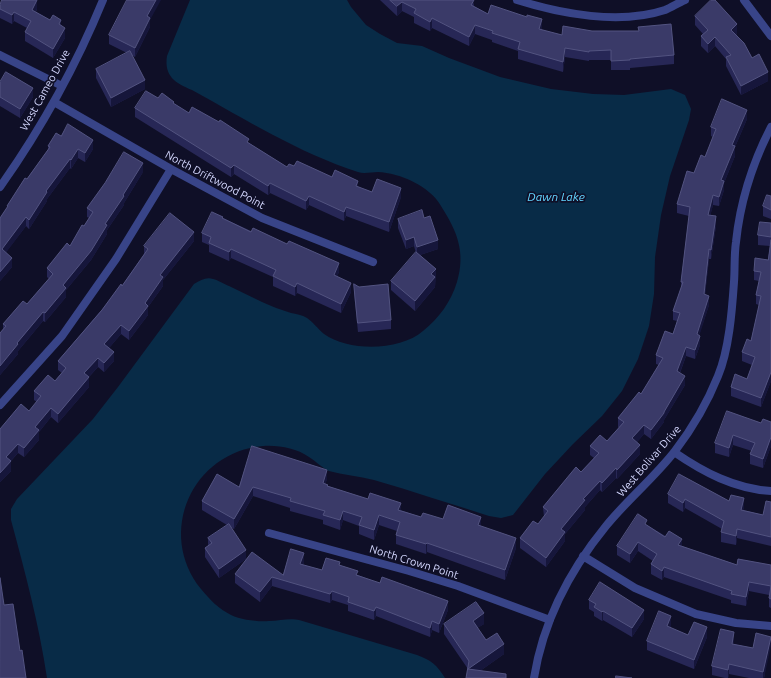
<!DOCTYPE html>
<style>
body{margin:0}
canvas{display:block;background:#0f0f27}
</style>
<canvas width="771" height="678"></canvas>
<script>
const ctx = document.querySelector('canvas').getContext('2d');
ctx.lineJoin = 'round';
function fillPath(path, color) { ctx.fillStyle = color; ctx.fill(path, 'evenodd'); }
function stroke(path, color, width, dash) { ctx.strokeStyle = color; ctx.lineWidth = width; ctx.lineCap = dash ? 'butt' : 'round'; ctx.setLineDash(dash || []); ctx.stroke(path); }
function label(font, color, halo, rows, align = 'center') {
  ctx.font = font + ' Ubuntu,sans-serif'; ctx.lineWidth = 3.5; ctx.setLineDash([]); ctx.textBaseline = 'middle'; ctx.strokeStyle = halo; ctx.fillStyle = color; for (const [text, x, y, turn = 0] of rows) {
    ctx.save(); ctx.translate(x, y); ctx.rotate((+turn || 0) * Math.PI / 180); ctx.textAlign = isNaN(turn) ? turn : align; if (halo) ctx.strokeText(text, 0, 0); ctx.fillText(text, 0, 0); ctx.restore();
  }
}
fillPath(new Path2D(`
 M190,0h157l4,7 15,18 14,9 17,9 25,3 27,12 51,19 51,12 42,5 31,1 47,-6 14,6 6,14 -2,11 -19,56 -9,39 -6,42 -1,37 -5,32 -11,33 -16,32 -20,25 -29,28 -28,30 -32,41 -12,3 -12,-2c-38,-12 -77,-25 -115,-36 -15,-4 -31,-5 -45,-9 -7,-3 -13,-10 -20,-14 -13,-9 -30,-12 -46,-11 -71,6 -107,87 -62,143 9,11 18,20 30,26 10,5 27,7 38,6 11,0 20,-3 30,-1l118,35c14,5 20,10 28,23h-398c-8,-54 -22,-106 -36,-158v-11l6,-10 76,-80 25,-32 76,-103c7,-4 12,-7 19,-5 5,1 11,5 16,7 11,5 22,11 33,16 9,4 19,8 29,11 5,1 11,2 16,5 6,4 11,11 17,16 25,18 76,17 99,-3 16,-13 28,-29 34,-49 9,-30 0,-51 -16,-76 -11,-20 -41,-33 -63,-34 -7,0 -14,2 -20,0 -59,-19 -113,-53 -166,-82 -17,-7 -28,-14 -25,-34z`), '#082b47');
stroke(new Path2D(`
 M517,0c44,14 103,25 148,10 7,-3 13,-7 20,-10
 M744,0l27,36
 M0,55l62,31
 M54,102l117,67 91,49 111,44
 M0,187c41,-58 76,-121 103,-187
 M0,405l62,-69 54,-77 55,-90
 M674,452c29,20 61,37 97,39
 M269,533l140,38 49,15 92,34
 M583,556l52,32 61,26 40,9 35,3
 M534,678c9,-56 36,-108 72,-152 21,-26 48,-48 69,-75 16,-21 33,-50 43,-75 11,-26 14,-65 16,-94 1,-13 0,-27 2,-40 4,-39 17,-80 35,-115`), '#384488', 8);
fillPath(new Path2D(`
 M380,0h93l1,6 14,8 54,15v1l20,5 112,20v9l-44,4v2h-19v-10h-22v1l-24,-4 -2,15 -45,-13v-8l-26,-9v-2l-17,-6 -6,12 -37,-18 -2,3 -16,-8v-6l-12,-6 -5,5z
 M0,5l37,4 -1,3 25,14 4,12 -12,20 -28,-17v-9l2,-4 -13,-7 -2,3 -12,-6z
 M695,16l42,17 -1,1 32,47 -27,14 -15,-29v-7l-11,-13 -7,7 -7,-7v-10l2,-2 -8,-9z
 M150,20v7l-15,30 -3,-2 13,34 -34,18 -15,-29v-9l31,-16 -18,-9v-9z
 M0,82l33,15 -13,21 -20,-12z
 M158,98l16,6 15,9 60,30 38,24 7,-1 38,11 40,15 29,5 -12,35 -43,-16 -2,5 -35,-16 -3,5 -36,-17 -2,2 -34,-21 -3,3 -96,-60v-9z
 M747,119l-12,28v9l-11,27v7l-5,16 -6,-1 -3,11 6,10 -5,33h-2l-4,36 4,10 -10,30 1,10 -5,14 -9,-3 -6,17 5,12 -21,35v2l-13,17 -7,-5 -7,8 3,12 -23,25 -1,-1 -14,14 -2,-2 -15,17v3l-20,24v7l-19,26 -26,-19v-10l18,-14 6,-7 -1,-10 38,-35 13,-14 -4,-3v-9l17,-5 12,-13 -1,-1v-9l23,-24 18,-29 -3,-1v-9l17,-21 4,-13 -4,-1v-9l8,-23v-6l8,-66 -12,-3v-9l17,-31 11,-16 8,-20 -2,-1v-9z
 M61,136l32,13 -8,13 -7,-4 -7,11 -1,-1 -23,31v2l-18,28 -3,-3 -20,26 6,15 -12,14v-63l7,-10v-2l41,-56v-4z
 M143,172l-19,31v2l-17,25v4l-16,26 -25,30v7l-21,25 -2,-1 -25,30v3l-18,21v-42l3,-4v-5l24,-20 22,-25 -2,-2v-9l23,-22 14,-20 5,-8 -2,-1v-9z
 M771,196v23l-8,-3v-10z
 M223,218l116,54 -2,4 14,16 -10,21 -44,-20 -2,3 -22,-10v-9l-42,-19 -2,3 -20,-9v-7l-7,-3v-9z
 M424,218l14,31 -18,6 16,14 -1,18 -20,24 -24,-21v-9l25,-28 -2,-7 -8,3 -8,-21v-9z
 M771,223v158l-10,26 -30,-11v-9l16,-8 5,-14 -10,-4v-9l9,-11 8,-36 -3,-1v-9l3,-14 -5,-1v-9l14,-11 2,-14 -12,-1v-10z
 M194,241l-31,39v6l-15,21v8l-19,25 -8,-6 -12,14 5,13 -10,11 -6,-5 -9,10v10l-31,36 -7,-6 -12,15v8l-15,17 -6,-4 -7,8v10l-11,11v-53l29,-18 8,-9 -3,-2v-9l21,-10 7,-8 -4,-3v-9l64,-75 22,-32v-8z
 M354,284l5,3 32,33v9l-33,3 -4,-39z
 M771,422v24l-8,22 -13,-4v-10l2,-3 -19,-6 -4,12 -14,-4v-10l46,-20z
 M327,479l-2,5 3,2 93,31 22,2 38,7 35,22 -11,32 -78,-28 -1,2 -30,-10v-9l1,-4 -18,-6 -5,15 -15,-6v-8l-16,-6 -3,10 -17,-6v-4l-33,-9v-3l-37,-12 -19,33 -3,-2 15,32 -27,19 -14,-21v-9l3,-2v-8l19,-13 -25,-15v-9l37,-14z
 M668,494l61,7 15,7 -1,2 20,5 8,-13v44l-34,-8 -1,7 -15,-3v-10l1,-3 -37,-21 -2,4 -15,-9z
 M647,525l35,21 55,19h34v43l-2,-1v-12l-20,-4 -3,15 -15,-3v-3l-67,-23 -2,3 -11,-6v-10l2,-3 -15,-10 -8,12 -13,-8v-9z
 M304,562l-1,3 19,5 18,-5 18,10 90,35 -9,23 -7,-3 -2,7 -54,-21 -2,4 -26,-9v-6l-16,-5 -2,3 -58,-17 -12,16 -25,-19v-9l48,1z
 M589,600l55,19 -12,18 -29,-17 -1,1 -8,-5v-4l-5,-3z
 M444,624h40l-7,4 9,12 18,14 -24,17 26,7 -38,-9 -24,-35z
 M671,625l-1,3 18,7 19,2 -13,32 -47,-19v-9z
 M771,637l-7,41h-15l-20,-4 -1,4h-3l-13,-3v-9l22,-25 -1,3 20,4z`), '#272756');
fillPath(new Path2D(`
 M37,0v9l-5,10v-9z
 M156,0h5l-11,20v7l-15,30v-9l12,-32z
 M402,2v9l-5,5v-10z
 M14,12v9l-2,3v-9z
 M432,18v10l-2,3v-9z
 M542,19v10l-3,9v-9z
 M61,20v9l-2,-5z
 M737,24v9l-6,6v-9z
 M475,25v9l-6,12v-9z
 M65,28v10l-12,20v-9z
 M715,37v9l-7,7v-9z
 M565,48v9l-2,15v-10z
 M768,72v9l-27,14v-9z
 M145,80v9l-34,18v-9z
 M33,88v9l-13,21v-9z
 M747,110v9l-12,28v9l-11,27v7l-5,16v-9l2,-17 11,-35z
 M93,140v9l-8,13v-9z
 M78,149v9l-7,11v-9z
 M70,159v9l-23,31v2l-18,28v-9l17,-29z
 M143,163v9l-19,31v2l-17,25v4l-16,26 -25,30v7l-21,25v-9l60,-89 18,-29z
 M234,165v9l-3,3v-9z
 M358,181v9l-2,-4z
 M270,183v10l-2,2v-9z
 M401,188v9l-12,35v-10z
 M713,195v10l-5,20v-10z
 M309,196v9l-3,5v-9z
 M346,207v9l-2,5v-9z
 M716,216v10l-5,33v-9z
 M26,217v9l-24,32v-9z
 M194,232v9l-31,39v6l-15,21v8l-19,25v-9l16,-28 15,-28z
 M414,237v9l-8,3v-9z
 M438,240v9l-21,7v-9z
 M231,249v9l-2,3v-9z
 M709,249v10l-5,44v-9z
 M12,258v9l-12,14v-9z
 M339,263v9l-5,12v-9z
 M436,269l-1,18 -20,24v-10l16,-27z
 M297,283v10l-2,3v-9z
 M351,283v9l-10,21v-9z
 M709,296v9l-12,38v-9z
 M43,312v9l-25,30v3l-18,21v-9l17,-23z
 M121,325v9l-17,20v-10z
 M700,336v9l-5,14v-9z
 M686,347v9l-9,24v-9z
 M114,352v9l-10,11v-9z
 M98,358v9l-14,15v-9z
 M771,372v9l-10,26v-9z
 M685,376v9l-21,35v2l-13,17v-9l13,-18z
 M89,377v10l-31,36v-9z
 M51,408v9l-12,15v8l-15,17v-9l11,-21z
 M644,425v9l-12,14v-10z
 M733,435v10l-4,12v-9z
 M771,437v9l-8,22v-9z
 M18,444v9l-12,13v-9z
 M640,445v9l-23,25v-9z
 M11,461v10l-11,11v-9z
 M616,468v10l-14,14v-9z
 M327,470v9l-4,14v-10z
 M600,481v9l-15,17v3l-20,24v7l-19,26v-9l15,-29 22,-30z
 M253,487v9l-19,33v-10z
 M744,498v10l-3,11v-9z
 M685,499v9l-2,4v-9z
 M401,503v10l-3,-3z
 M343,511v9l-3,10v-10z
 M379,515v10l-5,15v-10z
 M481,517v10l-3,-2z
 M737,529v9l-1,7v-9z
 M516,538v10l-11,32v-10z
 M682,539v9l-4,-3z
 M638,542v9l-8,12v-9z
 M427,543v9l-1,2v-10z
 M246,550v9l-27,19v-9z
 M304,553v9l-4,11v-9z
 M664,567v10l-2,3v-9z
 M272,577v9l-12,16v-10z
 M749,582v9l-3,15v-9z
 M332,591v9l-2,3v-9z
 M448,601v9l-9,23v-9z
 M376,607v9l-2,4v-9z
 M644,610v9l-12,18v-9z
 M603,611v9l-1,1v-9z
 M484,613v11l-11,7v-10z
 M671,616v9l-4,10v-9z
 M432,621v9l-2,7v-9z
 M707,627v10l-13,32v-9z
 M734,632v9l-2,12v-9z
 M771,637v9l-7,32h-1v-6z
 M504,644v10l-34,24 -2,-9z
 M729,664v10l-1,4v-8z`), '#16163b');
const building = new Path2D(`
 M2,0h35l-5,10 18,10 3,-5 8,5 -2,4 6,4 -12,21 -28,-17 6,-11 -17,-9 -2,3 -12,-6v-4z
 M127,0h29l-9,16 3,2 -15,30 -26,-13z
 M390,0h84l-3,5 17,9 3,-9 36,12v-2l15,4 -3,10 23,6 1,-9 29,5h47l-1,-4 33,-3 3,31 -44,4v1l-19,1v-11l-22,1v1l-24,-4 -2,14 -45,-13 2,-7 -28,-9 1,-2 -18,-6 -6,12 -37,-19 -2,4 -16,-9 2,-4 -14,-7 -5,4z
 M711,0h4l22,24 -6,6 13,13 8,15 7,-4 9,18 -27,14 -15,-29 5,-2 -16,-18 -7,7 -7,-8 7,-6 -13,-14z
 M130,51l15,29 -34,18 -15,-29z
 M6,72l27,16 -13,21 -20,-12v-15z
 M146,91l12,7 4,-5 12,9 -1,1 16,10 3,-6 27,15 1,-2 29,19 -2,3 40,25 2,-3 5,2 3,-5 35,16 3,-7 23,11 -2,5 16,6 5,-13 24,9 -12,34 -43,-15 -2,5 -35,-16 -3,5 -36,-18 -2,3 -34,-21 -3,3 -96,-60z
 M722,99l25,11 -15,35 3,1 -14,34 3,1 -5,16 -6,-2 -5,20 8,1 -5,34 -2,-1 -5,45 5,2 -12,38 3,2 -5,14 -9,-3 -9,24 8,5 -21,36v1l-13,17 -7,-5 -12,13 8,7 -23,25 -1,-2 -14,15 -2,-2 -17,18 2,1 -24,29 4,3 -19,26 -26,-20 13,-17 5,3 10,-13 -5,-4 33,-40 5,5 18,-19 -9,-7 10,-11 7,6 17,-19 -6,-4 21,-26 2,2 22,-36 -7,-3 9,-24 8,3 7,-21 -7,-2 10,-29h-2l9,-75 -13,-3 10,-33 7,2 7,-18 4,2 11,-28 -5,-2z
 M68,124l25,16 -8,13 -7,-4 -7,11 -1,-1 -24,32 1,1 -18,28 -3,-3 -24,32 10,9 -12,14v-54l8,-12h-1l18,-28 2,1 23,-32 -2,-1 8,-13 5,3z
 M124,152l19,11 -20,32 1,1 -19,28 2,1 -16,26 -28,34 3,3 -21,25 -2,-1 -26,31 1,1 -18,22v-33l6,-7 -3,-2 20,-23 4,3 26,-30 -6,-6 20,-25 3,3 12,-21 2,1 9,-14 -6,-4 18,-25z
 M767,195l4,1v14l-8,-4z
 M422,210l2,8 6,-2 8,24 -21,7 -3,-10 -8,3 -8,-21z
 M212,212l11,5 -1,1 29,14 2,-4 34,16 2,-3 50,22 -5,12 17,8 -10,21 -44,-21 -2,4 -22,-11 3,-6 -45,-21 -2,3 -20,-9 2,-6 -9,-4z
 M170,213l24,19 -34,43 3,2 -18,26 3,3 -19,25 -8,-6 -17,19 10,8 -10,11 -6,-5 -14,15 5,4 -31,37 -7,-6 -16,19 4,3 -15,18 -6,-4 -12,13 5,4 -11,12v-44l21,-25 8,7 12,-15 -7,-5 14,-16 7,6 11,-13 -8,-7 44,-51 19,-26 1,2 26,-37 -4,-3z
 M760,222l11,1v14l-13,-2z
 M771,240v132l-10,26 -30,-11 4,-13 12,5 8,-22 -13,-5 5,-13 4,2 10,-45 -5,-1 5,-23 -7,-1 1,-13 13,2z
 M416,252l20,17 -5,5 4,3 -20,24 -24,-20z
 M354,284l5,3 29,-3 3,36 -33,3z
 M727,411l34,12 2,-4 8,3v15l-8,22 -13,-5 5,-11 -22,-8 -4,13 -14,-5z
 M252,446l75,24 -4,13 5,2 -1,1 41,13 2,-6 31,10 -3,7 23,7 2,-4 20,6 5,-14 33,12 -3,8 38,13 -11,32 -78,-27 -1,1 -30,-9 4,-13 -21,-7 -5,15 -15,-5 3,-8 -19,-6 -3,9 -17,-5 2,-4 -35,-10 1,-3 -38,-11 -19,32 -32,-18 15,-27 22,13z
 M679,474l50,27 2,-6 13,3 -3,12 22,5 3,-14 5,1v35l-34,-8 -1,7 -15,-4 3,-11 -39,-22 -2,4 -15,-9z
 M638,514l9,6 -2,4 20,13 4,-6 13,8 -4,6 59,20 1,-6 33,6v34l-2,-1 2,-12 -22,-4 -3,15 -15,-3 1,-3 -68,-24 -2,4 -11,-7 6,-10 -19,-12 -8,12 -13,-8z
 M229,524l17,26 -27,19 -14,-21 7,-5 -4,-5z
 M291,549l13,4 -4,11 22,6 4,-12 14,4 -1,3 19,6 -2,4 24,8 2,-6 66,24 -9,23 -7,-3 -2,7 -54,-21 -2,4 -26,-9 1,-5 -17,-6 -2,3 -58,-17 -12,15 -25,-18 17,-22 31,23z
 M0,578l4,27 9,-1 7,47 2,-1 4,28h-26z
 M600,582l44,28 -12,18 -29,-17 -1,1 -8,-5 2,-3 -7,-4z
 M476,602l8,11 -11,8 13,19 11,-7 7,11 -36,25 38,5v4h-40l3,-17 -25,-37z
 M659,611l12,5 -4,10 21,9 6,-13 13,5 -13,33 -47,-19z
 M721,629l13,3 -2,12 21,4 3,-15 15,4 -8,35 -34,-8 -1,6 -16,-4z
 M616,676l16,2h-16z`);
fillPath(building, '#3a3a68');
stroke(building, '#525380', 1);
label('11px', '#d5d8ff', '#0f0f27', [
 ["West Cameo Drive",45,90,-61],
 ["North Driftwood Point",215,180,28],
 ["West Bolivar Drive",649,461,-49],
 ["North Crown Point",414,562,17]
]);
label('italic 12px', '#63d5ff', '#0f0f27', [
 ["Dawn Lake",556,197]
]);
</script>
